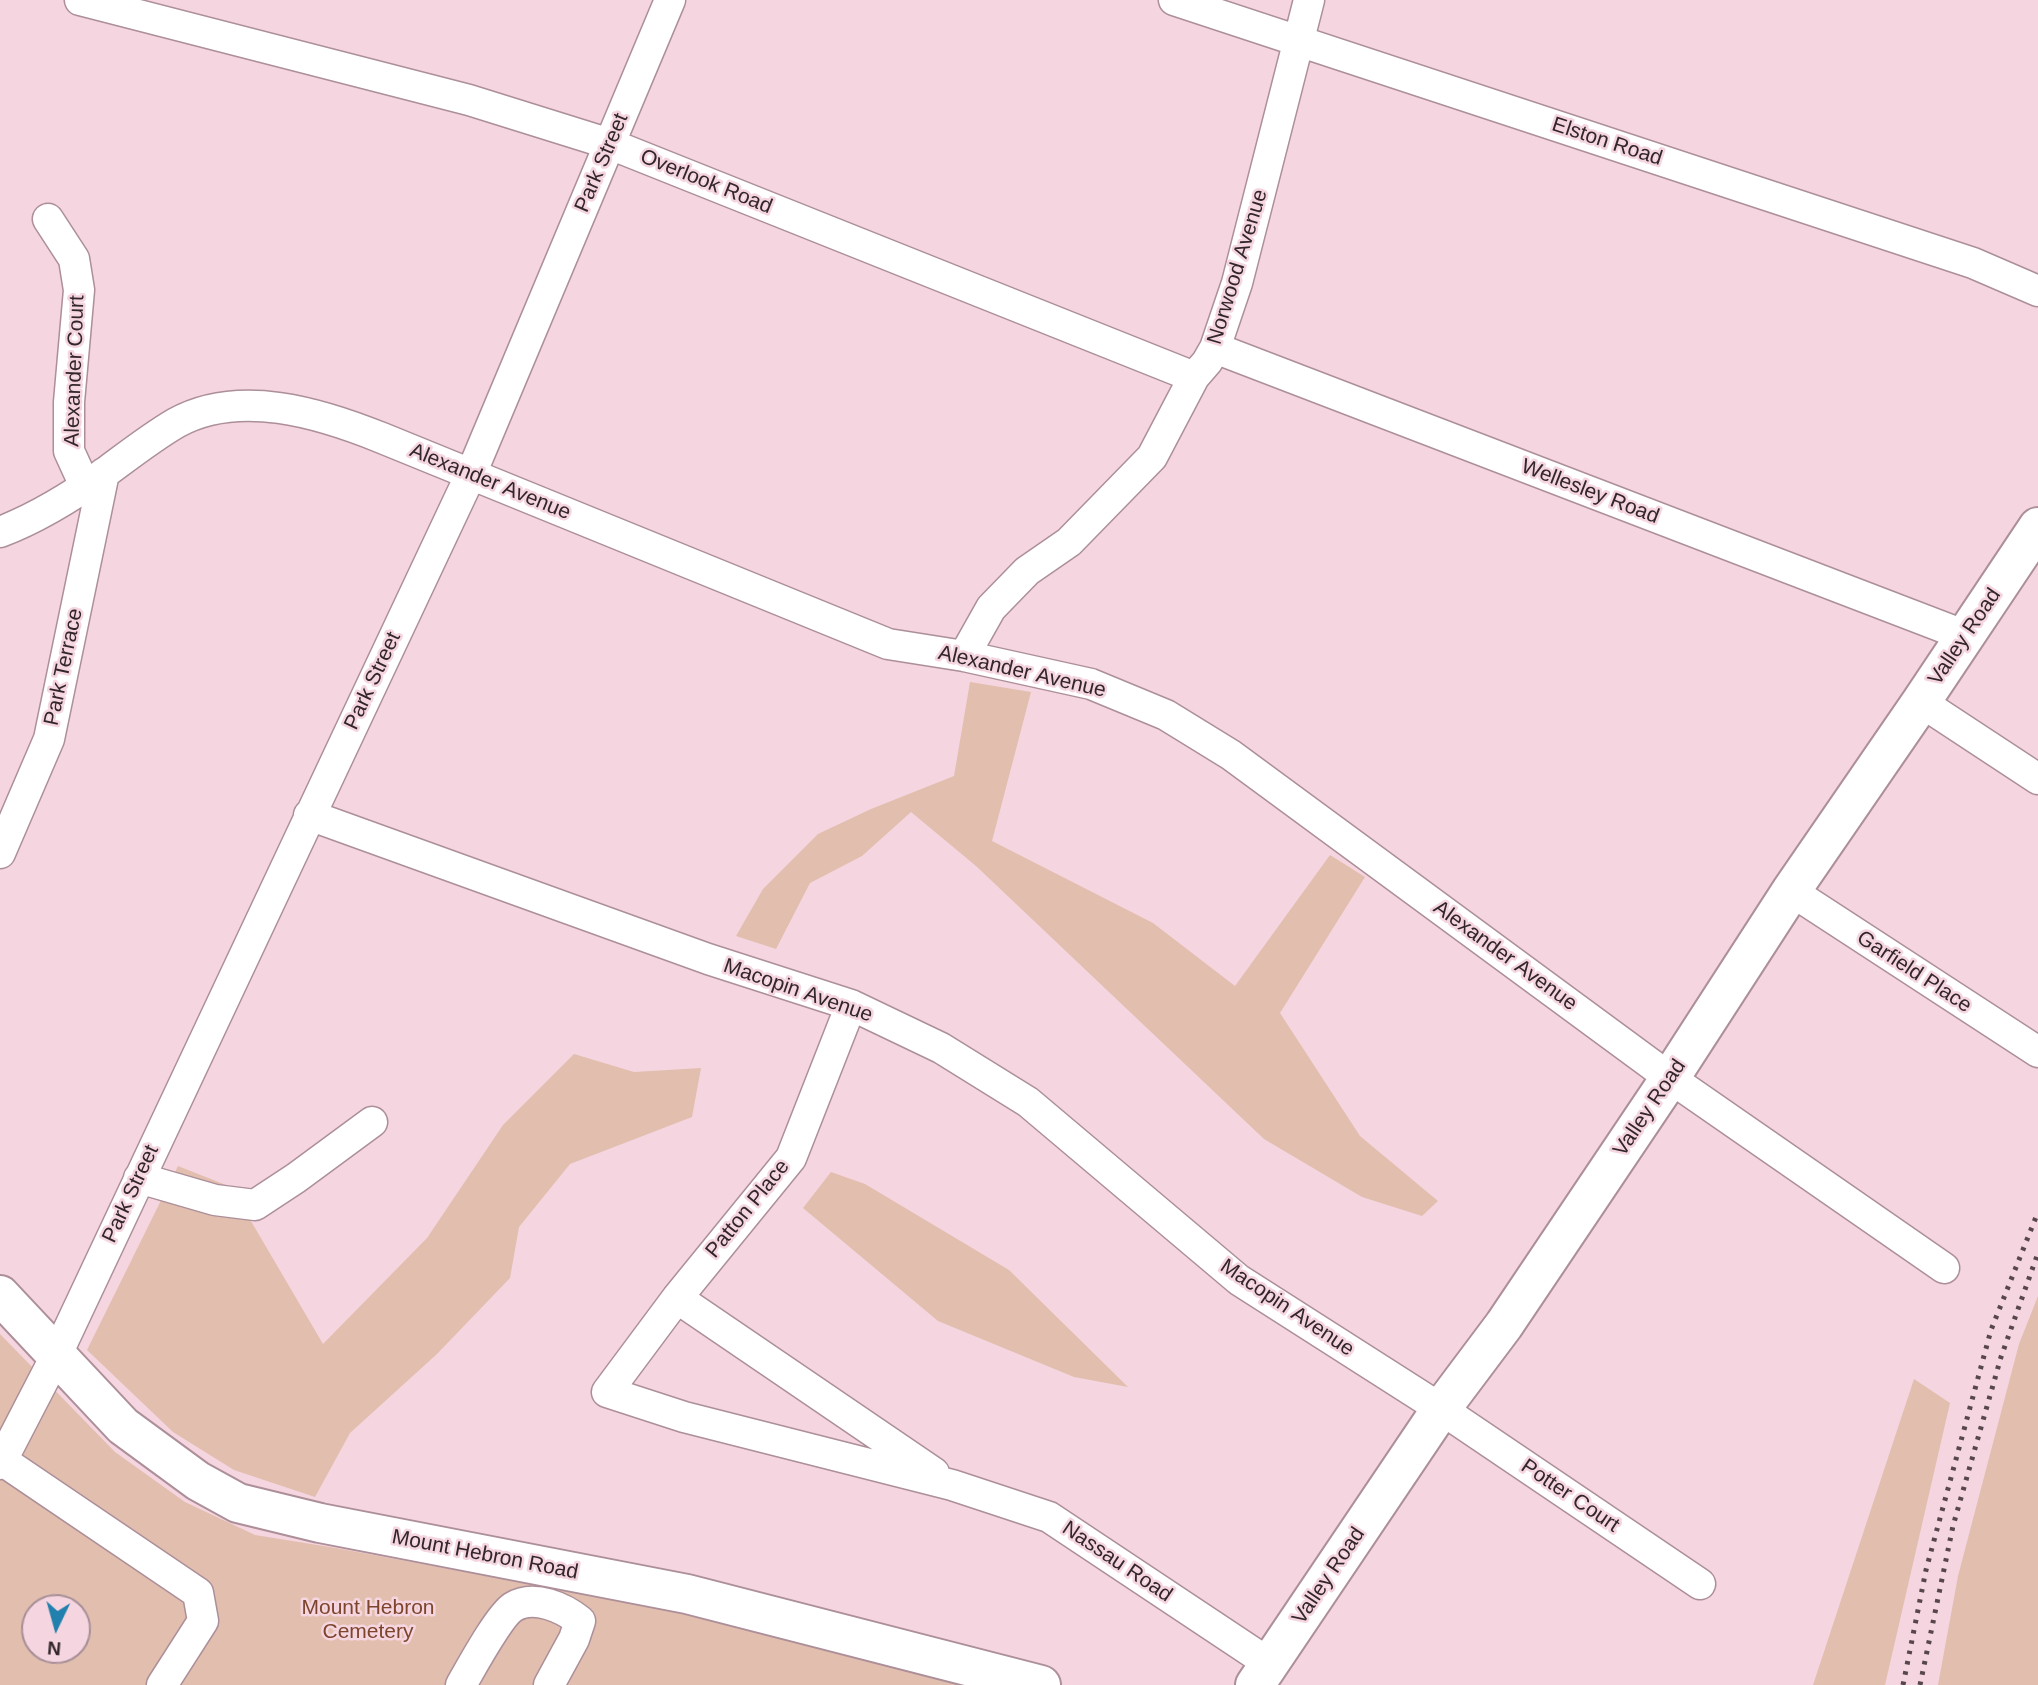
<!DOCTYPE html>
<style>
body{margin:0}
#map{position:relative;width:2038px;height:1685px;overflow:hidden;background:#f5d5df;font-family:Arial,sans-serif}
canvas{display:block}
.north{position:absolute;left:21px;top:1594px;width:70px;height:70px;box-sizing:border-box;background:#f5d5df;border:2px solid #a78f97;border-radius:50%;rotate:185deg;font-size:19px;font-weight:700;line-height:28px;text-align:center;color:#32262a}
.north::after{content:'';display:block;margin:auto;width:24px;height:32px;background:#2180ad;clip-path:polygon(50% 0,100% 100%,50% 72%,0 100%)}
</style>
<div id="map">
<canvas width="2038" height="1685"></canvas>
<div class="north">N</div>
</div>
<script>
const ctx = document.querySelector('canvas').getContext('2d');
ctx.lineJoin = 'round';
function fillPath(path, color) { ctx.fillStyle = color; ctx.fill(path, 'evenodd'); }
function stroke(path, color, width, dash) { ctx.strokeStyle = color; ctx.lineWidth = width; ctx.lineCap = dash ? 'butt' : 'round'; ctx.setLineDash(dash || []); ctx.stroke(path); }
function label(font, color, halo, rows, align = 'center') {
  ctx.font = font + ' Arial,sans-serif'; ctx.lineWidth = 5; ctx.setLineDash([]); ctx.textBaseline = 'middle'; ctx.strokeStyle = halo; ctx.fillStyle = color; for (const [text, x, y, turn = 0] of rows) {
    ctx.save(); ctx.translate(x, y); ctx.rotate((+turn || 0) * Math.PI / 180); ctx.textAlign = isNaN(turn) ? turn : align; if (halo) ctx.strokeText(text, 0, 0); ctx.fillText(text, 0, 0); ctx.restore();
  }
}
fillPath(new Path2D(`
 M970,682l61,10 -39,149 161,82 82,63 95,-131 35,22 -85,136 80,123 78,65 -16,15 -60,-19 -98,-58 -288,-273 -65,-54 -49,44 -52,27 -34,66 -40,-13 27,-47 55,-55 53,-25 83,-33z
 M574,1054l60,18 67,-4 -9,49 -122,47 -51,63 -9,51 -73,76 -87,79 -35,64 -81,-27 -61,-38 -86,-82 91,-184 53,21 92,157 104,-106 76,-113z
 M831,1172l34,12 144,86 119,117 -54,-10 -136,-56 -135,-113z
 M2038,1296v389h-100l20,-109 61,-232z
 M0,1334l115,118 70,50 70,33 81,13 313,58 327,79h-976zM35,1608h42v42h-42z
 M1914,1379l36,24 -65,282h-72z`), '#e2beaf');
const minor = new Path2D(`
 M80,0l389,100 141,44 584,233
 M1174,0l799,263 65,28
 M48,219l26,40 5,31 -10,112v49l16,35
 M1215,348l751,288
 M0,532c37,-14 74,-37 106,-60 23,-17 46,-35 70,-49 63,-35 144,-10 206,15l506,206 76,12 127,28 75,31 65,40 439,323 274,190
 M964,656l27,-48 36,-37 42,-29 83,-85 42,-80 13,-15 8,-14 22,-65 72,-283
 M1921,702l117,77
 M309,815l399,144 143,46 90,43 87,54 211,178 202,129 259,175
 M0,853l49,-114 55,-266
 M1791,891l247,161
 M851,1005l-60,153 -114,140 -70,94 77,25 268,68 97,32 221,147
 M139,1178l76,22 40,5 41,-27 76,-56
 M677,1298l257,175
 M0,1459l198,134 5,28 -41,64
 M0,1464l57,-110 414,-880 199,-474
 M461,1685c10,-17 38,-69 52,-78 21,-13 51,1 67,14l-6,18 -25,46`);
const major = new Path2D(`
 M0,1295l123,131 75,55 40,22 82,20 367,71 354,91
 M1255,1685l186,-276 63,-84 166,-247 121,-187 130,-189 117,-175`);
stroke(minor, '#ac8f99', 33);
stroke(major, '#ac8f99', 42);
stroke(minor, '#fff', 30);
stroke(major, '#fff', 38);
stroke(new Path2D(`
 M1903,1685l23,-115 65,-240 47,-118
 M1920,1685l33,-159 48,-169 37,-104`), '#57474c', 5, [3.5, 7]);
label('21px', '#32262a', '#f5d5df', [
 ["Elston Road",1607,142,18],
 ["Park Street",602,163,-67],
 ["Overlook Road",706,182,22],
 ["Norwood Avenue",1238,267,-73],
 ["Alexander Court",75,371,-88],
 ["Alexander Avenue",490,482,22],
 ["Wellesley Road",1590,492,21],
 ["Valley Road",1965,637,-56],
 ["Park Terrace",64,667,-78],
 ["Alexander Avenue",1022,672,13],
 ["Park Street",373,681,-65],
 ["Alexander Avenue",1505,956,36],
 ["Garfield Place",1914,972,33],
 ["Macopin Avenue",798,991,19],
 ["Valley Road",1650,1108,-56],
 ["Park Street",131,1194,-65],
 ["Patton Place",748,1209,-51],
 ["Macopin Avenue",1287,1308,34],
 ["Potter Court",1570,1496,34],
 ["Mount Hebron Road",485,1555,11],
 ["Nassau Road",1117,1562,34],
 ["Valley Road",1329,1576,-56]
]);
label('21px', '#7c452c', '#f5d5df', [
 ["Mount Hebron",368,1608],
 ["Cemetery",368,1632]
]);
</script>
